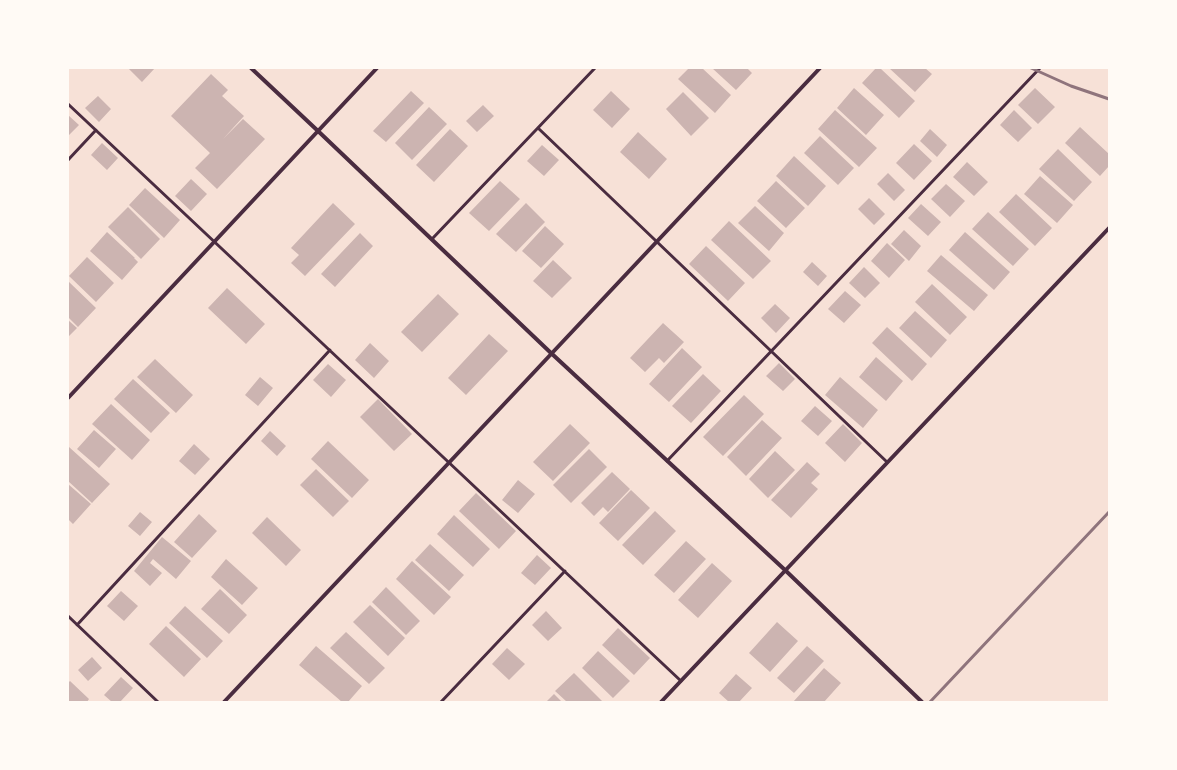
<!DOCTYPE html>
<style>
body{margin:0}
#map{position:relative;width:1177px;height:770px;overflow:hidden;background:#f7e1d7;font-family:"Crimson Pro",serif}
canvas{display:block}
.frame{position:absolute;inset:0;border:69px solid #fffaf5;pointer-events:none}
</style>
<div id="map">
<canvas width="1177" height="770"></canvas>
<div class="frame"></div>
</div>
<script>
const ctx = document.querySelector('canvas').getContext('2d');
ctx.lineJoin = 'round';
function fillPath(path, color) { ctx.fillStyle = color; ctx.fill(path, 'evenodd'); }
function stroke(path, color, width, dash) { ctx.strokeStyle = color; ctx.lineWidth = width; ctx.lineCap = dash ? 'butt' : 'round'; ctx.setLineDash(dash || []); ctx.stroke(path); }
fillPath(new Path2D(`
 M128,68h27l-13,14z
 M689,68h13l29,27 -16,18 -37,-34z
 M712,68h35l5,5 -16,17z
 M876,68h4l35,33 -16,17 -37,-35z
 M889,68h36l7,6 -17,18z
 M211,74l17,16 -6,6 22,20 -21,23 20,-20 22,20 -48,50 -22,-21 15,-15 -39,-37z
 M854,88l30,27 -18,20 -29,-27z
 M1035,88l20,19 -17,17 -20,-19z
 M411,91l13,12 -38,39 -13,-11z
 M611,91l19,18 -18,19 -19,-18z
 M683,92l26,26 -18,18 -25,-27z
 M98,96l13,13 -12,13 -14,-14z
 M483,105l11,11 -17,16 -11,-11z
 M429,107l18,17 -35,36 -17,-17z
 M835,110l42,38 -18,19 -41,-38z
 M1014,110l18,18 -14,14 -18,-17z
 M68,115l11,10 -11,11z
 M1080,127l29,27v12l-9,10 -35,-33z
 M450,129l18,17 -34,36 -18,-17z
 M930,129l17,16 -10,12 -17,-16z
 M638,132l29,27 -18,20 -29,-27z
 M820,136l34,32 -16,17 -34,-32z
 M102,143l16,15 -11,12 -16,-15z
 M914,144l18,17 -18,19 -18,-17z
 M542,145l17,15 -15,16 -17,-15z
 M1058,149l34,33 -18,19 -35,-32z
 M794,156l32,30 -18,20 -32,-30z
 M967,162l21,20 -14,14 -21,-19z
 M888,173l17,17 -11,11 -17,-17z
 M1040,176l33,29 -16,18 -33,-29z
 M191,179l16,15 -16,17 -16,-15z
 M500,181l20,18 -31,32 -20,-18z
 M776,181l29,27 -19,20 -29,-27z
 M946,184l19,17 -15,16 -19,-18z
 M145,188l35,32 -16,18 -35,-33z
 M1016,194l36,34 -17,18 -36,-34z
 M869,198l16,16 -11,11 -16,-16z
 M333,203l22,21 -50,52 -14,-13 8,-8 -8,-7z
 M526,203l19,19 -29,30 -20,-18z
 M921,204l20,18 -13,14 -20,-18z
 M755,206l29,27 -15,18 -31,-28z
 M128,207l32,32 -19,20 -33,-32z
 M988,212l41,37 -16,17 -41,-37z
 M729,221l42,40 -18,18 -42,-39z
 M545,226l19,18 -23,24 -19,-17z
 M904,230l17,16 -12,15 -18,-17z
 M107,232l28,26h-1l4,4 -16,18 -32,-29z
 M965,232l45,40 -16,18 -45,-40z
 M360,233l13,13 -38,41 -14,-13z
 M887,243l18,17 -16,18 -18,-17z
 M706,246l39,37 -17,18 -39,-37z
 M941,255l47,40 -14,16 -47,-40z
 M87,257l27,26 -18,19 -27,-26z
 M553,260l19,18 -20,20 -19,-17z
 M812,262l15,14 -9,10 -15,-14z
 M864,267l16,16 -15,15 -16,-15z
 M68,281l28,27 -18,19 -10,-10z
 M932,284l35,33 -17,18 -35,-33z
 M227,288l38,36 -19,20 -38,-36z
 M845,291l16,14 -17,18 -16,-14z
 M438,294l21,20 -37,38 -21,-20z
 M775,304l15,14 -14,15 -15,-15z
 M915,311l32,29 -16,18 -32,-30z
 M68,320l9,8 -9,9z
 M663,323l21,19 -20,21 -5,-5 -14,14 -15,-14z
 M887,327l40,37 -15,17 -40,-38z
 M489,334l19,17 -42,44 -18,-17z
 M370,343l19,18 -15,17 -19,-18z
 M682,348l20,19 -33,35 -20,-18z
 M876,357l27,24 -17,20 -27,-24z
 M155,359l38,36 -17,18 -39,-36z
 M779,363l16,16 -12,12 -17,-15z
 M328,364l18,16 -15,17 -18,-17z
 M703,374l18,17 -30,32 -19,-17z
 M260,377l13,11 -15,18 -13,-11z
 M840,377l38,33 -15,18 -38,-33z
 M133,379l37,34 -19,20 -37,-34z
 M744,395l20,19 -41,42 -20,-19z
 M378,399l34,35 -18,17 -34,-34z
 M111,404l39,36 -18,20 -40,-36z
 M815,406l17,15 -14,15 -17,-15z
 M762,420l20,18 -36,38 -19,-19z
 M570,424l20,19 -37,38 -20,-19z
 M843,424l19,19 -17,19 -20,-19z
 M94,430l22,19 -17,19 -22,-19z
 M270,431l16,15 -9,10 -16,-15z
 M328,441l41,39 -17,18 -41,-39z
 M194,444l16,15 -15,16 -16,-14z
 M69,447l41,37 -18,19 -24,-22v-33z
 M589,449l18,18 -36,36 -18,-18z
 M775,451l20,19 -27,28 -19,-19z
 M807,462l13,12 -9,9 7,6 -27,29 -20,-18z
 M316,469l33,32 -16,16 -33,-32z
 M612,472l18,17 -22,23 -5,-5 -9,9 -13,-13z
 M518,480l17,14 -17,19 -16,-13z
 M68,484l23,20 -18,20 -5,-5z
 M631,490l19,18 -32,33 -19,-18z
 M476,493l40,38 -17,18 -40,-38z
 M655,511l21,20 -33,34 -21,-20z
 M140,512l12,10 -12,14 -12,-10z
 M199,514l18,17 -25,27 -18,-16z
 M454,515l36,34 -17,18 -36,-33z
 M267,517l34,33 -15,16 -34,-33z
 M162,537l29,24 -15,18 -23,-20 -3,4 12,10 -12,13 -16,-15z
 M686,541l20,18 -32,34 -20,-18z
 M430,544l34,31 -15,16 -34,-31z
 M537,555l14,13 -16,17 -14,-12z
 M226,559l32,29 -16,17 -31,-28z
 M412,561l39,36 -17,18 -38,-36z
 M712,563l20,18 -34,37 -20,-18z
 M386,587l34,34 -14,14 -34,-33z
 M220,589l27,26 -18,19 -28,-25z
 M121,591l17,15 -14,15 -17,-15z
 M370,605l35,33 -17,18 -35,-34z
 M185,606l38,35 -16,17 -38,-35z
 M546,611l16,17 -14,13 -16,-16z
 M777,622l21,19 -28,31 -21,-19z
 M166,626l35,33 -17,18 -35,-33z
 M618,628l32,30 -16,17 -32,-30z
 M346,632l39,36 -16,16 -39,-36z
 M316,646l46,40 -14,16h-6l-43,-37z
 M807,646l17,15 -30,32 -17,-15z
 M507,648l18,16 -16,16 -17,-16z
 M598,651l32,30 -17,17 -31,-30z
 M92,657l10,11 -14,13 -10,-11z
 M824,668l17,15 -17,19h-31z
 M574,673l29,29h-36l-12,-11z
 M736,674l16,14 -13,14h-10l-10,-9z
 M121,677l12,11 -13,14h-8l-8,-7z
 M70,681l19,18 -2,3h-19v-19z
 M554,694l8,8h-16z`), '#ccb4b1');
stroke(new Path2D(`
 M68,104l613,577
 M538,128l349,334
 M68,160l28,-30
 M432,239l163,-171
 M667,461l373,-393
 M68,616l90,86
 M77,625l253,-275
 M441,702l124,-131`), '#4a2c40', 3);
stroke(new Path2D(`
 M251,68l67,63 233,222 234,217 137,132
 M68,398l309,-330
 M224,702l596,-634
 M661,702l448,-474`), '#4a2c40', 4);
stroke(new Path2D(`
 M1031,68l40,18 38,13
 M930,702l179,-190`), '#8f747c', 3);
</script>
